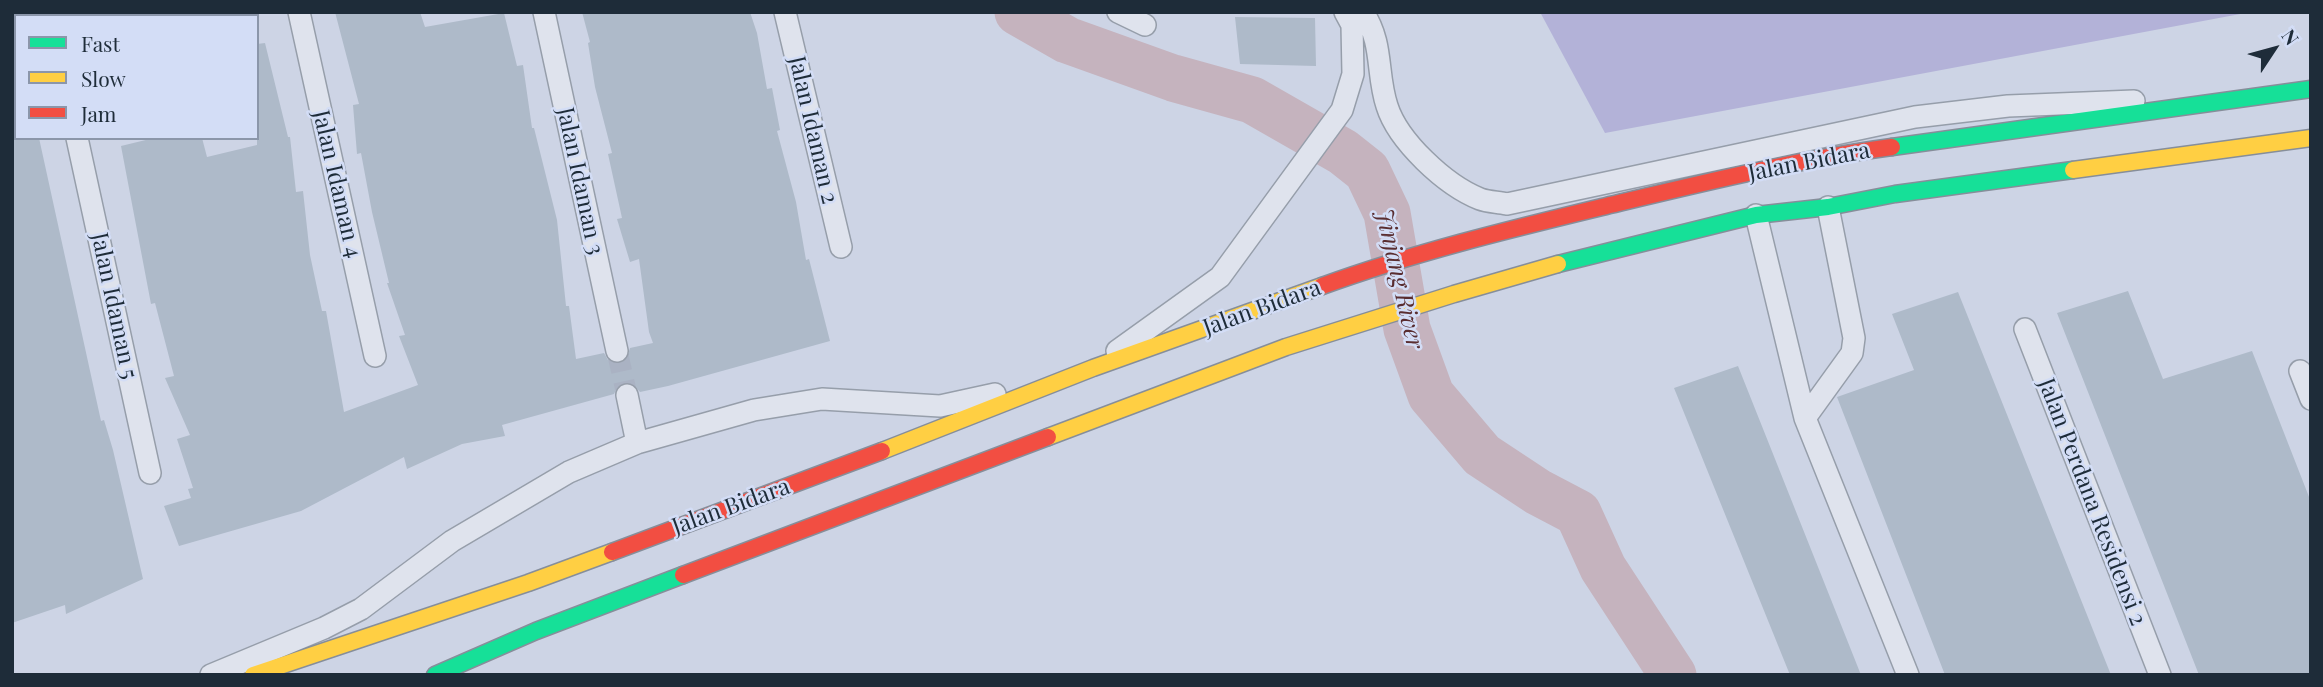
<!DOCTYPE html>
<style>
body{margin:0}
#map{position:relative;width:2323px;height:687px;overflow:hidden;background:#cdd4e5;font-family:"Playfair Display",serif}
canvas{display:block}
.frame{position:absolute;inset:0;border:14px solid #1e2c39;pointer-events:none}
.legend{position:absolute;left:14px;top:14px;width:245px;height:126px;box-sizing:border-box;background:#d3ddf6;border:2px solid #8b96aa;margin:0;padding:9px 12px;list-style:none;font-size:21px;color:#1e2c39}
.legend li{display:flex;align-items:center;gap:14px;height:35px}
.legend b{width:35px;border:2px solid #8b96aa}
.north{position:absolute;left:2239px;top:14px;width:70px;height:70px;-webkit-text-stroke:5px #d3ddf6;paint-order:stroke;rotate:54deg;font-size:19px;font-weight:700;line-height:28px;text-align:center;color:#1e2c39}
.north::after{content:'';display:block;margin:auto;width:24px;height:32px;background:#1e2c39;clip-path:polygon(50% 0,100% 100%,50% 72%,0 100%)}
</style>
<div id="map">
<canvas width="2323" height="687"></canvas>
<div class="frame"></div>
<ul class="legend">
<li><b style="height:9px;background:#16e098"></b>Fast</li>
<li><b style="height:9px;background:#ffcf43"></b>Slow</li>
<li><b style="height:9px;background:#f24e42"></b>Jam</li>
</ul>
<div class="north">N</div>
</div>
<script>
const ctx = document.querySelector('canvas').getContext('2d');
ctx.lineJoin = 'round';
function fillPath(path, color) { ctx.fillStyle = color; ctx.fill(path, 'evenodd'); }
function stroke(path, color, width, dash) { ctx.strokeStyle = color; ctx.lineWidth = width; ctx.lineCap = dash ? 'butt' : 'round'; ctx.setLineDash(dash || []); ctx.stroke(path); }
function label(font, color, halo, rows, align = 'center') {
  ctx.font = font + ' "Playfair Display",serif'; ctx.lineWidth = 5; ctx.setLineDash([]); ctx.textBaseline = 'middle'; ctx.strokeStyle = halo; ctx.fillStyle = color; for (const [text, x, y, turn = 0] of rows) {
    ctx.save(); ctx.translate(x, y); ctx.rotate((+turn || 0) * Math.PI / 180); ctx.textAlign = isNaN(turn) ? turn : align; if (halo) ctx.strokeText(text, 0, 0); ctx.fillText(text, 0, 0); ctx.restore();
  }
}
fillPath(new Path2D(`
 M1540,12h711l-646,121z`), '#b3b2d8');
stroke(new Path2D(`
 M1018,12l49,28 106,38 79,22 91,52 24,19 20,42 20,116 24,66 51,60 56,37 40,21 25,55 70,107`), '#c5b3be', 47);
fillPath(new Path2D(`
 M335,12h85l5,15 79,-14 13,53 6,-1 9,63h2l23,92 9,86h3l7,53 28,-6 4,7 11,4 7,-4 4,-12 23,-5 -4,-11 -10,-73 -9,3 -13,-43 5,-1 -14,-64 4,-1 -17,-66 -7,-44 2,-1 -8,-30h168l7,21 10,56 5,-1 8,42 -3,1 19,71 10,58 3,-1 21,82 -162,45 -28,6 -8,-9 -8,-1 -6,4 -4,8 -112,31 3,11 -43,8 -55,25 -3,-12 -103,54 -122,35 -15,-40 27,-8 -3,-9 5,-1 -16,-49 13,-4 -25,-57 9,-2 -19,-73 -4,1 -30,-158 33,-8h48l5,19 50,-12v-101l8,-1 23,94h2l6,55 7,-1 7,64 12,56h4l18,101 74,-27 -19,-49 6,-1 -18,-52h2l-17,-71 -11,-59 -4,1 -4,-49 6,-1z
 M1235,17l80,1 1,48 -76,-2z
 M12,138h27l62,283 3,-1 9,30 30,129 -77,35 -1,-9 -53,18z
 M2128,291l35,88 89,-28 59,151v173h-112l-142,-362z
 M1958,292l153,383h-166l-108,-278 77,-27 -22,-56z
 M1738,366l123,309h-71l-116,-287z`), '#aebac9');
stroke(new Path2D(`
 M617,351l10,44`), '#aab2c3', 21, [21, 10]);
const street = new Path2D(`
 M299,12l76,344
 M544,12l73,339
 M785,12l56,235
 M1118,12l27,13
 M1363,12c21,32 13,61 24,94 11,35 58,79 93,93 8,3 18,3 27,5l408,-87 93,-11 126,-5
 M56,16v-4
 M77,138l73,335
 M1756,215l49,203 103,257
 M2025,329l135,346
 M1117,351l103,-74 122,-167 11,-36 -1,-49 -7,-13
 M2300,371l11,28
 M627,395l10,48
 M1805,418l47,-65 2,-15 -26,-131
 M211,675l113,-47 37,-19 91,-68 117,-69 68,-29 117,-33 68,-11 118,7 55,-12`);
const fast = new Path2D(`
 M1892,147l419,-58
 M1558,264l198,-49 72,-8 67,-13 178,-24
 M435,675l101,-44 147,-56`);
const slow = new Path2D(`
 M2073,170l238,-32
 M1048,437l238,-90 168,-53 104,-30
 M882,451l211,-83 229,-82
 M253,675l275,-92 84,-31`);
const jam = new Path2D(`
 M1322,286c91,-33 185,-56 280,-79 96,-23 193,-47 290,-60
 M612,552l270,-101
 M683,575l365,-138`);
stroke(street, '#969eaa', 24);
stroke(fast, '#868e9a', 19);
stroke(slow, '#868e9a', 19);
stroke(jam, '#868e9a', 19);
stroke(street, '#dfe3ed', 21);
stroke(fast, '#16e098', 16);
stroke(slow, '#ffcf43', 16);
stroke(jam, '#f24e42', 16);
label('23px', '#1e2c39', '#d3ddf6', [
 ["Jalan Idaman 2",813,130,77],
 ["Jalan Bidara",1809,162,-11],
 ["Jalan Idaman 3",580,181,78],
 ["Jalan Idaman 4",337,184,77],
 ["Jalan Idaman 5",114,306,78],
 ["Jalan Bidara",1262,308,-20],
 ["Jalan Perdana Residensi 2",2092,502,69],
 ["Jalan Bidara",731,507,-20]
]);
label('italic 24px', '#592d30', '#d3ddf6', [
 ["Jinjang River",1399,279,77]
]);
</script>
